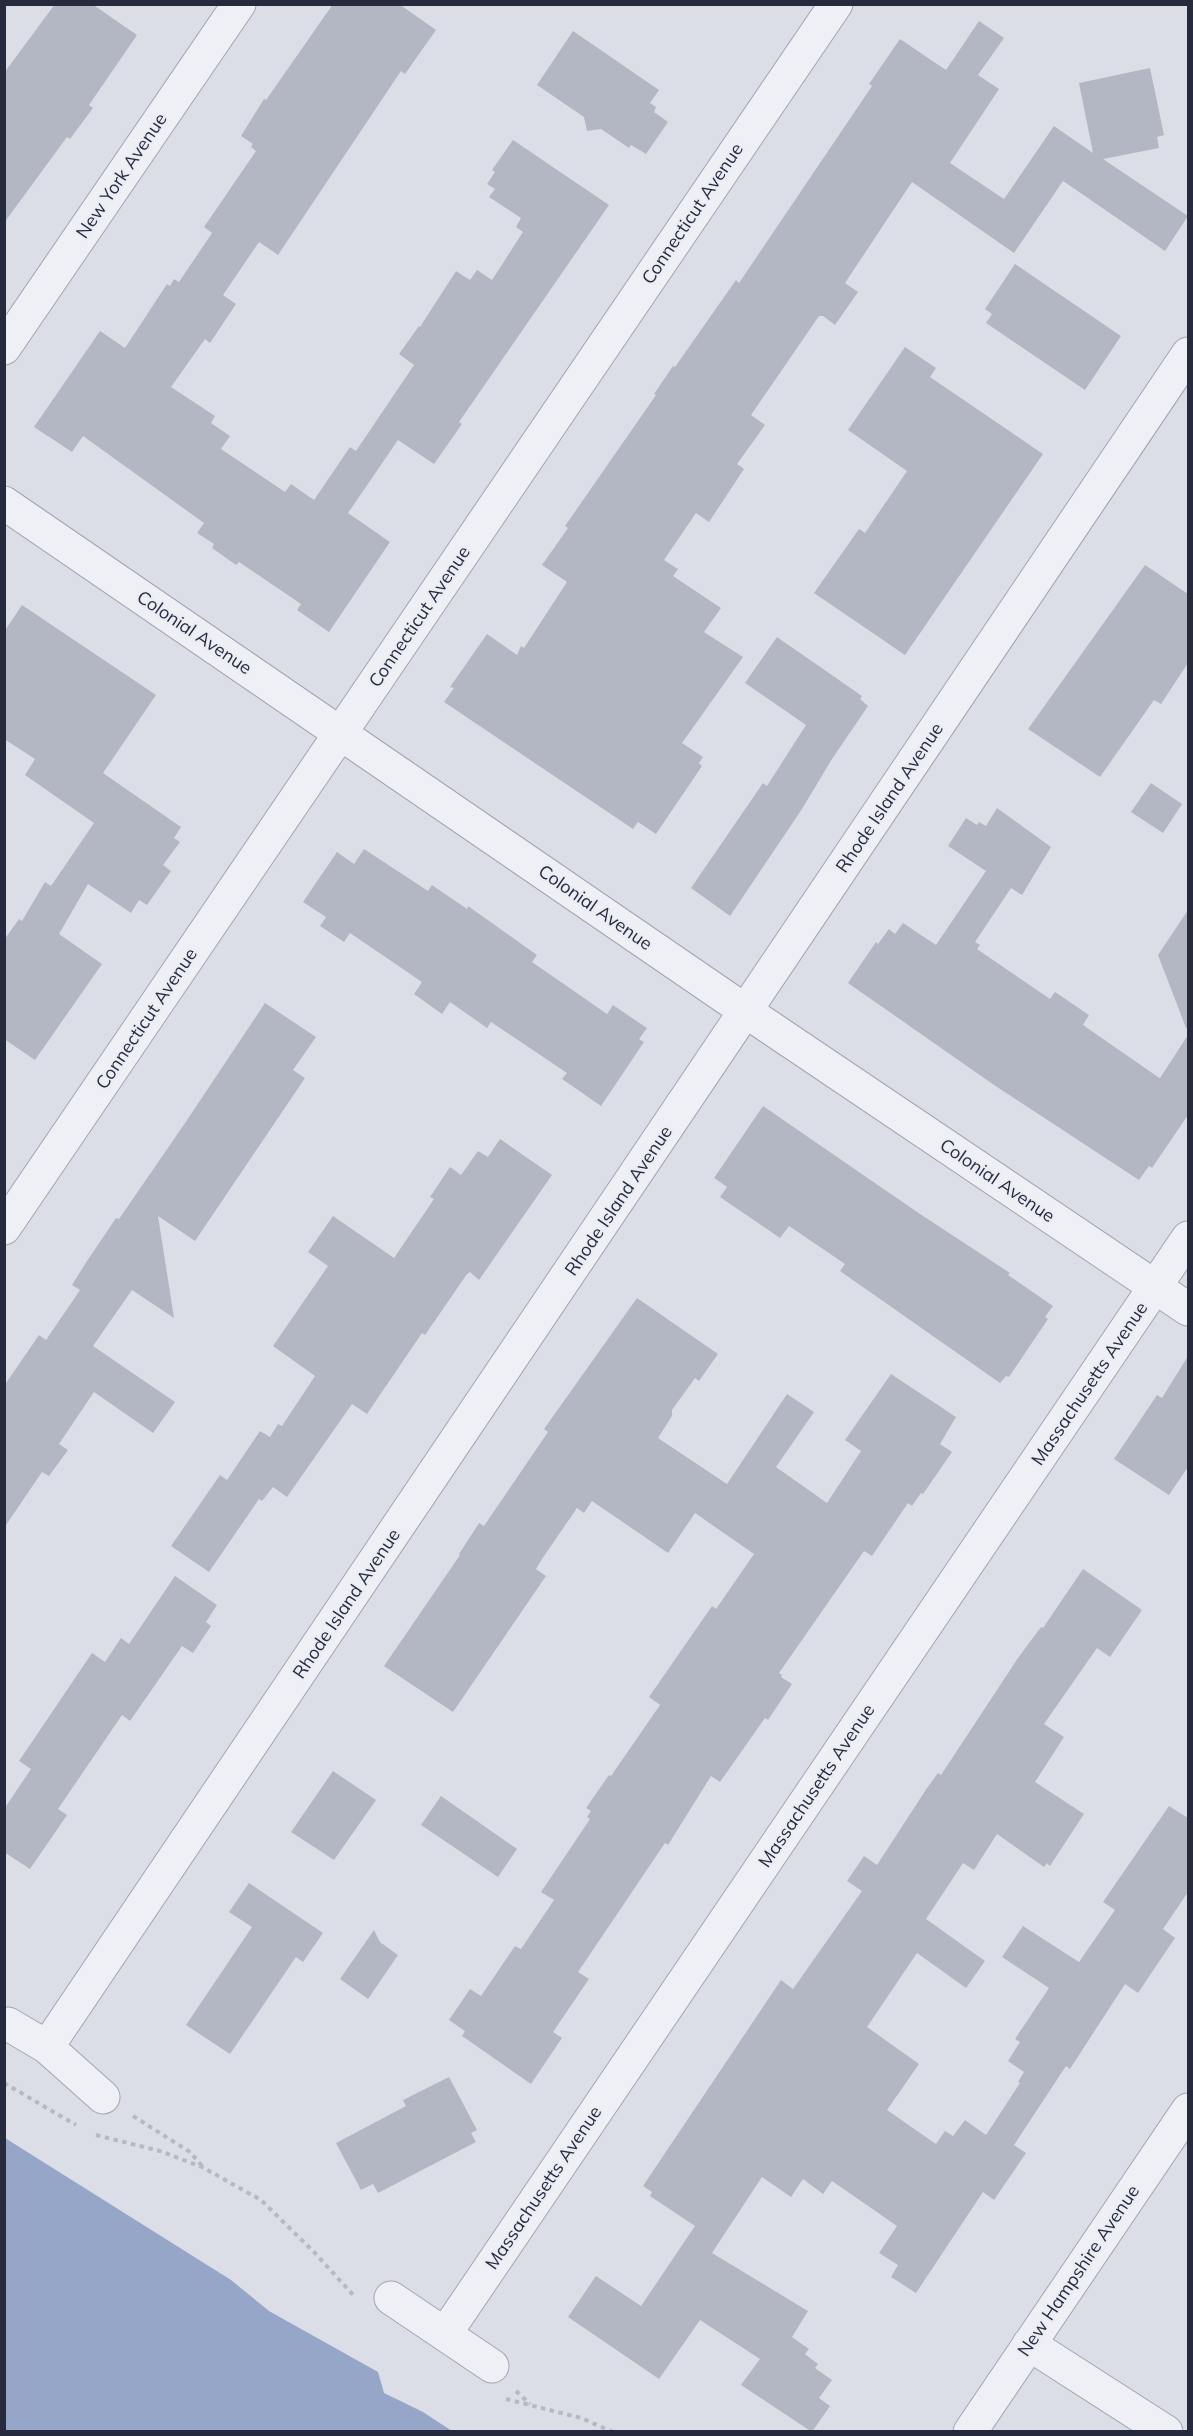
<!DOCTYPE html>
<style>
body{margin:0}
#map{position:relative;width:1193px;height:2436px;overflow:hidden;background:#dcdee7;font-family:Mulish,sans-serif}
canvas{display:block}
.frame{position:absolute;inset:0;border:6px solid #252a3d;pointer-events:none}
</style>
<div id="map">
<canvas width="1193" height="2436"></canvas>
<div class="frame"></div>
</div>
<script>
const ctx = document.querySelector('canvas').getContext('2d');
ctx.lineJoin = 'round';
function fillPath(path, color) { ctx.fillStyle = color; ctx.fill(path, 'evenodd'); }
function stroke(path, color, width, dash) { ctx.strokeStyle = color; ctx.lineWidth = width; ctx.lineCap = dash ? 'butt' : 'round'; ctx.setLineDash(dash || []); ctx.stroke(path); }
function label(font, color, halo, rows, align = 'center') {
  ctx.font = font + ' Mulish,sans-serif'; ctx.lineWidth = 4.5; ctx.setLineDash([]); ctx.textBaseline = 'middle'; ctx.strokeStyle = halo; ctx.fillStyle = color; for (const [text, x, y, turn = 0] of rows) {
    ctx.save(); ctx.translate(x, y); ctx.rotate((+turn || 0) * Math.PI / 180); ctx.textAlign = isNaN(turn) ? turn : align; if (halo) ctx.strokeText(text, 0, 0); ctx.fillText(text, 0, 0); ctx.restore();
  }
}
fillPath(new Path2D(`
 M5,2138l226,142 38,31 109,61 6,21 39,19 29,19h-447z`), '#95a6c8');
fillPath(new Path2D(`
 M55,4h37l45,31 -48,70 4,3 -23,31 -3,-2 -63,86v-150z
 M333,4h66l37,26 -31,44 -4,-3 -123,184 -19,-13 -36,53 13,9 -26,39 -5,-4 -34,48 44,29 -4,7 19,13 -9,13 64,43 6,-8 23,16 36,-53 6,4 58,-86 -15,-11 20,-28 1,1 36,-56 14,9 7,-10 15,10 31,-48 -7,-5 5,-9 -32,-21 6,-8 -8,-5 8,-12 -3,-2 21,-30 96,65 -150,217 3,2 -28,40 -36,-24 -50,73 42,29 -61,90 -32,-22 4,-6 -62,-42 -3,3 -24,-17 2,-4 -17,-11 7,-10 -121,-87 -11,16 -38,-25 66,-96 25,17 42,-64 3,2 4,-7 5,3 33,-49 -8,-6 52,-76 -5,-4 2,-3 -12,-8 23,-37 2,1z
 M979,21l25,17 -26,37 21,14 -49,74 54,36 50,-73 39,27 -14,-70 71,-15 14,67 -7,2 2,11 -56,11 85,57 -23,35 -102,-70 -49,72 -102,-71 -67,101 13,9 -23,33 -12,-9h-4l-68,99 14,10 -28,39 7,5 -35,53 -13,-9 -32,47 14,9 -5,7 48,32 -17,24 39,25 -61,86 21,14 -4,6 3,3 -46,68 -18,-12 -5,7 -189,-127 10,-14 -4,-1 37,-53 30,21 4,-9 3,2 43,-66 -25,-17 26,-37 -3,-2 91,-131 -2,-1 19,-28 2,1 61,-87 3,3 133,-197 -3,-2 31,-45 46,31z
 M573,31l86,59 -9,13 6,4 -2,5 14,10 -22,32 -15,-9 -2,3 -28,-19 -14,2 -3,-14 -47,-32z
 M1015,264l106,72 -36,54 -99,-67 6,-9 -7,-5z
 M905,347l31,21 -6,9 113,77 -138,201 -91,-62 45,-64 6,4 42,-62 -59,-41z
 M1145,565l43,29v69l-27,41 -7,-4 -54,77 -72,-48z
 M22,605l134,90 -53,78 78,54 -7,11 6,4 -17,23 8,6 -24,34 -8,-5 -8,13 -43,-29 -29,50 43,30 -67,96 -31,-21v-99l15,-21 3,2 23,-39 6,4 43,-63 -69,-48 10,-16 -31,-20v-107z
 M777,637l85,59 -2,3 8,7 -36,53 -30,50 -72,107 -39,-28 72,-105 4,3 39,-61 -61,-42z
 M1151,783l31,21 -19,29 -32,-21z
 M997,808l54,39 -29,48 -11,-7 -36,54 5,3 -3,4 73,50 5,-7 34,23 -6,10 75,52 2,1 28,-43v80l-36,53 -3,-2 -10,14 -145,-95 -146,-102 28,-41 2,2 11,-15 6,5 8,-11 33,22 50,-74 -38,-25 18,-28 11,7 2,-3 7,4z
 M364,849l64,42 4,-6 35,24 1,-3 69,49 -5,7 75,52 6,-9 34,23 -8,11 5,3 -43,64 -39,-27 5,-6 -76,-51 -4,6 -37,-26 -8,12 -28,-20 8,-12 -72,-49 -6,9 -24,-16 6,-9 -23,-15 34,-50 17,12z
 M1188,910v118h-2l-28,-73z
 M265,1003l51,34 -23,33 12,8 -110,163 -37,-25 16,102 -42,-28 -39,56 82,56 -22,31 -59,-41 -35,52 9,6 -19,26 -7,-4 -38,56v-142l35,-51 7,5 34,-50 -8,-5 15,-24 29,-43 3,1 64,-93z
 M763,1106l157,108 90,59 -2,2 45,31 -8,11 3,2 -39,58 -3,-1 -6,7 -160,-112 5,-7 -56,-38 -9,12 -60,-41 7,-10 -13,-9z
 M500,1139l52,36 -73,105 -9,-8 -3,2 -42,61 -3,-2 -55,81 -15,-10 -65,93 -14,-10 -11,14 -3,-2 -50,73 -38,-26 49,-71 7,5 33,-49 10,6 8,-13 4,2 33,-50 -42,-30 55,-80 -20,-14 25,-36 61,42 40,-59 -4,-2 20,-30 11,8 17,-24 10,6z
 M637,1298l81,56 -19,27 -4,-3 -23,32v6l-14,22 69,46 60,-90 27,18 -38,55 51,36 34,-52 -16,-11 46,-66 65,43 -16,27 12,8 -29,42 -2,-1 -9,13 -4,-3 -36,53 -8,-5 -85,122 3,2 -1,2 11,7 -24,36 -3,-2 -45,64 -9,-6 -43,69 -3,-2 -87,129 11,7 -36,53 9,6 -31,46 -69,-48 3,-5 -16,-11 21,-31 11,7 34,-50 6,3 33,-49 -13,-8 49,-73 -3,-2 4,-6 -5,-3 23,-33 2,1 49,-71 -11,-8 63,-91 4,3 38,-55 -59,-41 -27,40 -76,-52 -8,12 -7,-5 -35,51 -6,10 10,7 -93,136 -69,-46 76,-111 -1,-1 20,-31 5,3 64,-94 -4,-3z
 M1188,1356v111l-19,28 -55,-36 43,-64 5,3z
 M1083,1569l59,41 -32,47 -13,-9 -53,76 20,13 -29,45 49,32 -34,52 -3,-3 -3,4 -47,-33 -23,36 -11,-7 -37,56 59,42 -19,27 -49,-35 -50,74 52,37 -32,46 49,34 9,-13 8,5 12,-16 21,15 34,-52 -2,-1 6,-10 -16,-11 12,-19 -5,-3 34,-51 -47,-31 21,-31 56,36 36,-52 -12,-8 66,-96 19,12v74l-25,37 12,9 -37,55 -13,-9 -55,85 -4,-3 -52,79 12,8 -19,28 -13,19 -11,-8 -67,101 -25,-16 7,-12 -19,-12 18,-27 -65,-45 -9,13 -20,-15 -12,18 -29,-20 -50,76 96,58 -16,26 17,12 -4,5 13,10 -3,4 17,12 -13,18 11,8 -18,26 -71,-47 19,-26 -60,-39 -41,59 -91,-62 28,-41 45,30 54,-80 -45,-30 2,-4 -9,-6 138,-206 12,9 69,-98 -15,-10 17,-25 13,9 50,-77 11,-15 3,2 77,-117 23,-31 2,1z
 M175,1576l42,29 -11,17 5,4 -18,27 -11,-7 -52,75 -8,-6 -64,94 9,6 -37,54 -26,-17v-43l27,-40 -12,-8 73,-108 13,9 16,-24 8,6z
 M333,1771l43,29 -42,60 -43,-28z
 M441,1796l76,53 -19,28 -77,-52z
 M249,1883l74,50 -20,29 -7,-5 -66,97 -44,-29 66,-98 -23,-15z
 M374,1930l6,12 18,13 -30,44 -28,-20z
 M449,2077l28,53 -6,3 5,9 -98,51 -5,-9 -12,6 -25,-47 70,-37 -3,-6z`), '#b3b7c4');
const minor = new Path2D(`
 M4,348l235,-344
 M4,503l743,509 441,297
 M4,1228l832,-1224
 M8,2024l39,23 56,50
 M47,2047l1141,-1693
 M391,2298l101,68
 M445,2334l743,-1096
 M1029,2344l137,88
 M970,2432l218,-322`);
stroke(minor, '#a1a4b1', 35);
stroke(new Path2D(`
 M4,2083l72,42
 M133,2116l57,36 12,14
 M96,2135l64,16 42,16 59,33 53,52 41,45
 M516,2391l14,13
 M506,2399l75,19 32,14`), '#b6b9c1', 4, [4.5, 4.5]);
stroke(minor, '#eff0f5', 33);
label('18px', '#252a3d', '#ebedf4', [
 ["New York Avenue",122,176,-56],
 ["Connecticut Avenue",693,214,-56],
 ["Connecticut Avenue",420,617,-56],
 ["Colonial Avenue",194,633,34],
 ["Rhode Island Avenue",890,798,-56],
 ["Colonial Avenue",595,908,35],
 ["Connecticut Avenue",147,1019,-56],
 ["Colonial Avenue",997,1181,34],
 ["Rhode Island Avenue",619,1201,-56],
 ["Massachusetts Avenue",1090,1384,-56],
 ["Rhode Island Avenue",347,1604,-56],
 ["Massachusetts Avenue",817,1786,-56],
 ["Massachusetts Avenue",544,2188,-56],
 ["New Hampshire Avenue",1079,2271,-56]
]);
</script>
